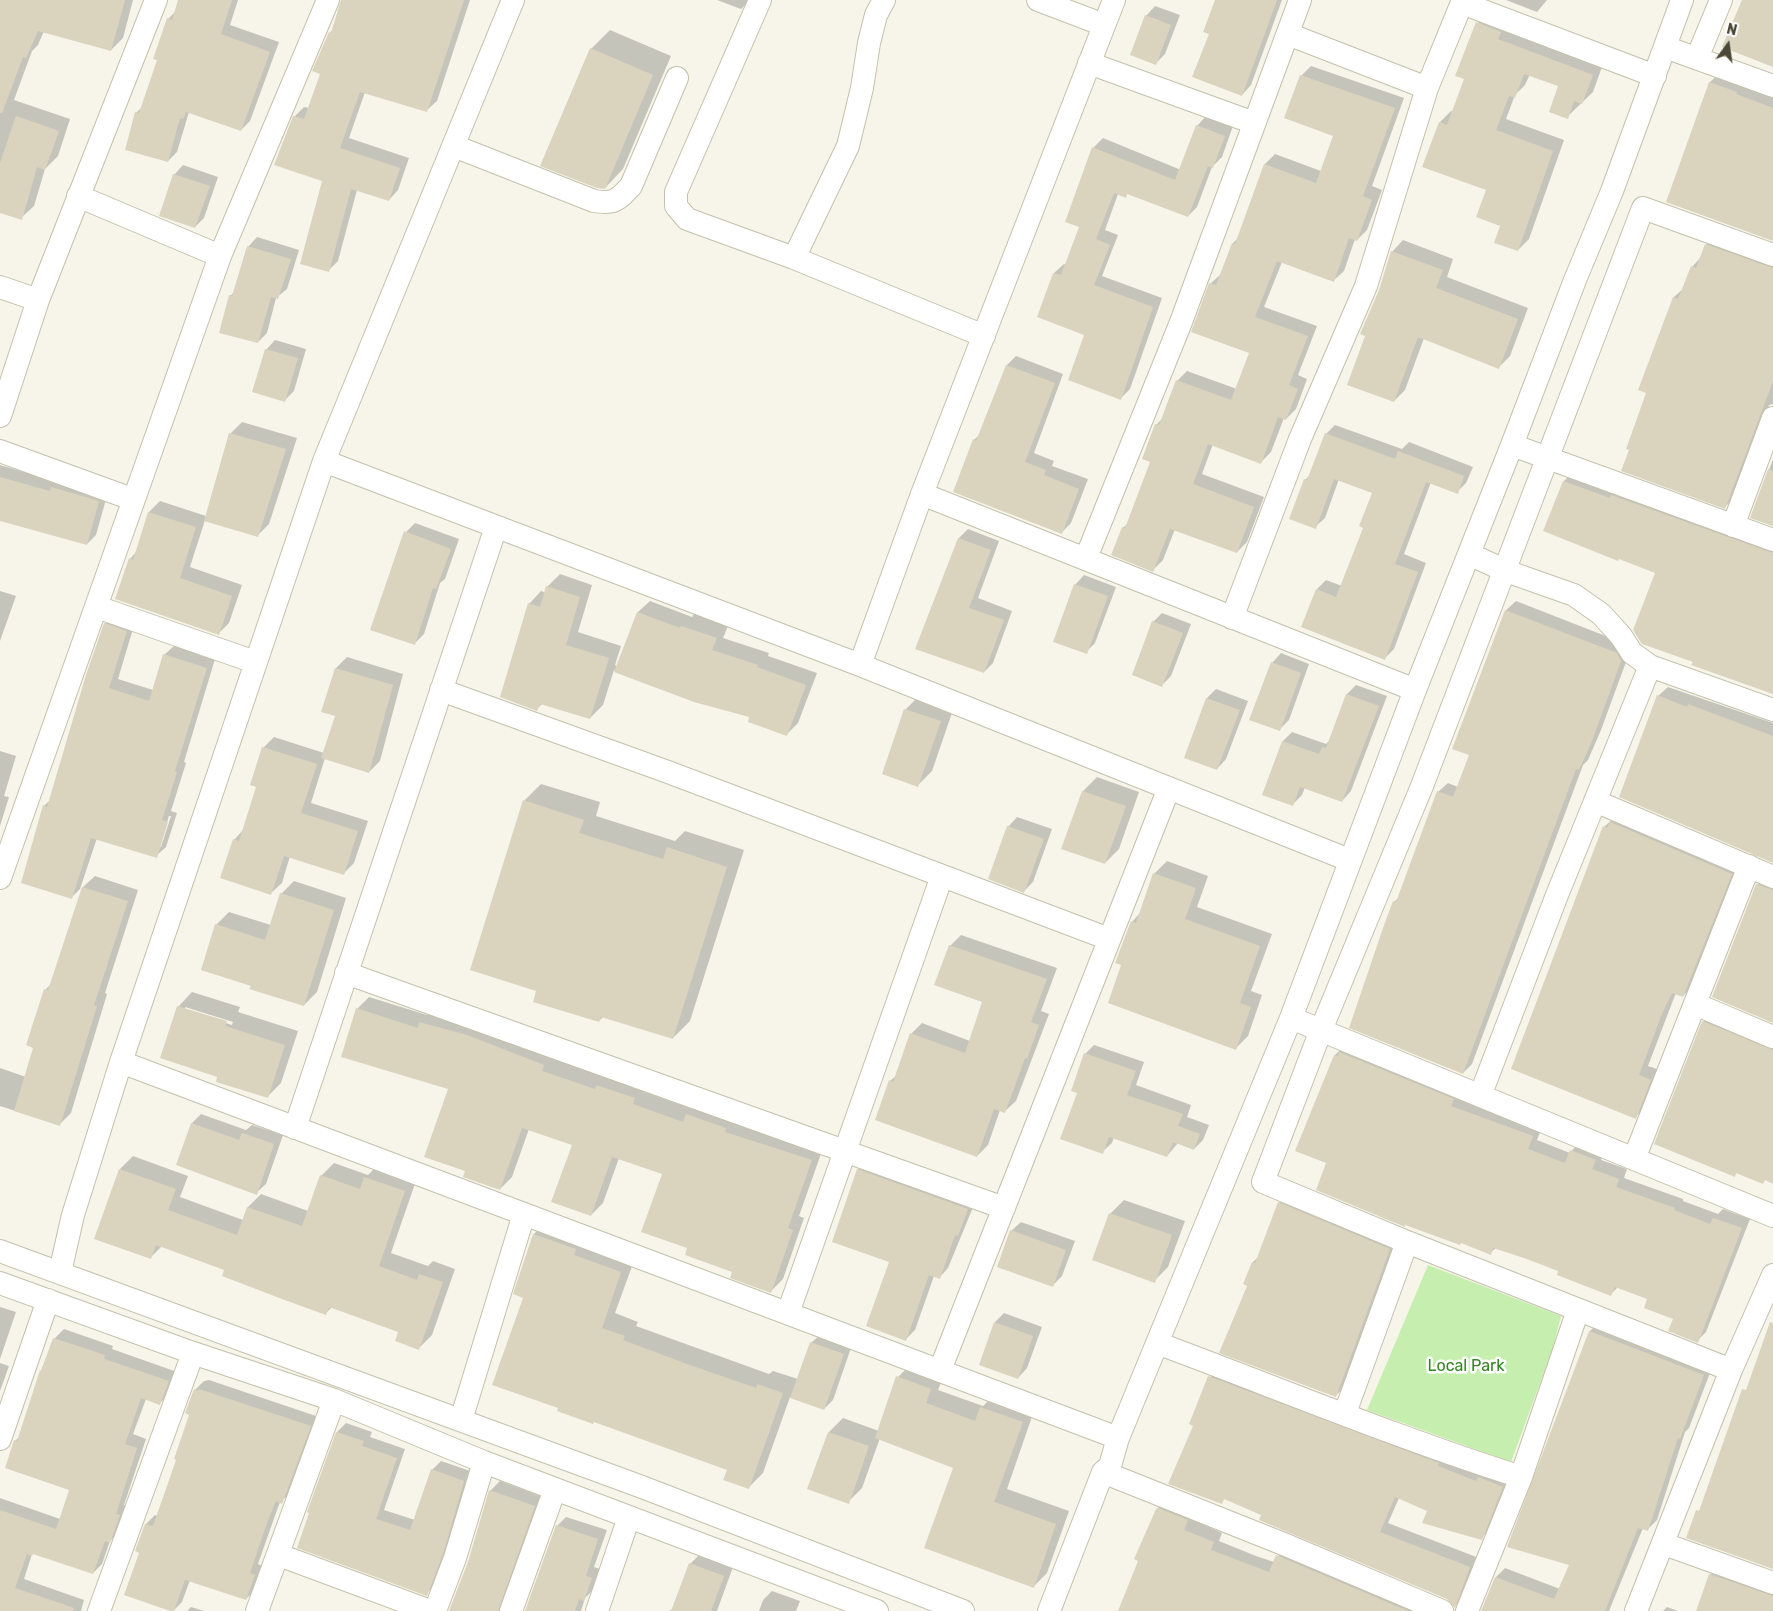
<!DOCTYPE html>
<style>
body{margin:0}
#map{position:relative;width:1773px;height:1611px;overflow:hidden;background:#f7f5ea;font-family:Rubik,sans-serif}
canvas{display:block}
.north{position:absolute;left:1703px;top:20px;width:50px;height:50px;-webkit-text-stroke:4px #fff;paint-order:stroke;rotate:14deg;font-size:14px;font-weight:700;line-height:20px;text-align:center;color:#4c4837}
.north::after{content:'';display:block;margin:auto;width:18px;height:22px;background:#4c4837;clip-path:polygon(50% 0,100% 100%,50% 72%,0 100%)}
</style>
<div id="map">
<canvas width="1773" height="1611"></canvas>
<div class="north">N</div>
</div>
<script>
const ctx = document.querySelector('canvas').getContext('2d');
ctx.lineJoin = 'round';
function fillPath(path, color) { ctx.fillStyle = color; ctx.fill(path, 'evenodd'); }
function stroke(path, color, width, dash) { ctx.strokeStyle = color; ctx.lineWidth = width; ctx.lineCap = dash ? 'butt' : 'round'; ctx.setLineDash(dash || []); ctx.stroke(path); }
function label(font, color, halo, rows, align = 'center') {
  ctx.font = font + ' Rubik,sans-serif'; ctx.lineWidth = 5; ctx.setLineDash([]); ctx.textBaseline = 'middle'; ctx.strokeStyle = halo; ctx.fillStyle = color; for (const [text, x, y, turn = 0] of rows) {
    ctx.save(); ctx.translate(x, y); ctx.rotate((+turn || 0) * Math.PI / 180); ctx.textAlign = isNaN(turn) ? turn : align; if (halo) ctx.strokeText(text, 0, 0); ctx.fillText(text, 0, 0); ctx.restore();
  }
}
fillPath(new Path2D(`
 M1428,1265l133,51 -8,32 -42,114 -144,-52z`), '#c6efaf');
fillPath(new Path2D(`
 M0,0h133l-10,38 -12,12 -67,-19 -6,14 -6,6 -18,49 56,19 -12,37 -13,13 -11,37 -13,12 -21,-6z
 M179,0h59l-8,25 49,17 -29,79 -9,9 -52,-18 -12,40 -9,9 -32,-48 6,-6 16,-48 10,-40 7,-7z
 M342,0h128l-33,101 -10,9 -62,-18 -16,46 60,20 -11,32 -9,10 -32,-10 -19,71 -10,10 -4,-91 -30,-63 10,-10 5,1 13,-35 8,-40 3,-4z
 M717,0h33l-9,9z
 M1217,0h65l-31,85 -9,10 -31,-62z
 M1506,0h41l-10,12z
 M1155,6l25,9 -15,39 -9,9 -10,-47z
 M1487,14l116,50 -10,28 -26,25 -7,-31 -30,-12 -5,11 -10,10 -9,24 58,21 -35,99 -11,11 -16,-25 -14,-35 -48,-68 11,-11 2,1 13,-34 10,-53z
 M610,30l61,26 -48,113 -18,19 -14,-139z
 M1311,66l93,32 -32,88 10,4 -15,40 -10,10 -2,-1 -11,32 -11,10 -51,-19 -18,45 53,19 -19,49 9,4 -11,30 -10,10 -2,-1 -13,34 -10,10 -48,-18 -11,30 62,23 -17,45 -10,10 -62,-23 -12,31 -10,10 -30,-42 6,-6 23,-61 4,-36 7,-7 14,-37 10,-10 50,18 14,-36 -41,-69 11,-10 12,-31 6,-6 26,-73 10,-10 46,17 14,-36 -34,-59z
 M1720,73l53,23v144l-106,-38 43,-120z
 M1206,116l27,10 -11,31 -10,10 -15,40 -9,9 -60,-23 -3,3 -7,-2 -13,36 13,5 -16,41 60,22 -32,91 -9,9 -67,-125 10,-9 2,1 15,-39 -15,-5 28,-74 9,-9 78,32 16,-44z
 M183,165l35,12 -14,41 -9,9 -21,-52z
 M1715,236l58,21v147l-4,1 -35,93 -9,9 -94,-58 17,-57 -8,-3 34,-92 9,-8 9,-22 9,-10 5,-12z
 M257,237l42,13 -12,39 -11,9 -9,35 -9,9 -28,-46 4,-4 14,-45z
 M1403,240l50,19 -6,18 81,31 -18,48 -11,11 -75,-29 -19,52 -11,11 -27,-66 25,-83z
 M275,340l31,9 -12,42 -10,10 -18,-51z
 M1016,356l47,18 -29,79 20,8 -2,5 36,13 -17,44 -9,9 -88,-92 6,-6 27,-69z
 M242,422l55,16 -28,86 -12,12 -52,-16 -15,47 52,18 -13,38 -11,11 -88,-75 6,-7 13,-40 11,-11 46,15 24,-82z
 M1335,425l67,24 7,-7 64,25 -7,16 -9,9 -26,-10 -27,72 22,9 -32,86 -9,9 -68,-69 9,-9 16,6 23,-59 8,-35 -34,-13 -14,39 -10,9 -10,-47 6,-6 15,-40z
 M1773,459v67l-21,-9z
 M0,465l58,17 50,10 -12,43 -9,9 -87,-24z
 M1573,472l200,70v152l-80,-30 1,-3 -37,-89 -112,-41 19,-50z
 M415,523l44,16 -14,40 -5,4 -16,51 -9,9 -9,-111z
 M968,529l31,12 -21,57 34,13 -19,52 -9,9 -67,-24 42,-110z
 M560,574l32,11 -14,47 43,14 -6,19 2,1 21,-54 12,-11 42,16 2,-3 34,12 -5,12 46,15 -1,3 49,17 -19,50 -12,12 -35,-19 -57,-15 -80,-31 -11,35 -13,13 -47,-15 -6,6 -8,-105 12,-13 5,2 1,-6z
 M1084,575l32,12 -21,56 -9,9 -11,-67z
 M0,591l16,5 -16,45z
 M1516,601l110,43 4,7 -29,79 -13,30 -5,5 -111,299 -9,9 -69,-171 5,-5 39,-105 10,-9 10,4 13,-33 -17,-6 52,-138z
 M1162,613l29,11 -20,52 -9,9 -9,-63z
 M114,615l21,7 -17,57 35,11 11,-35 10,-9 41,13 -31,103 2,1 -15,48 6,2 -11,34 -10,9 -59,-18 -17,51 -9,9 -27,-92 7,-7 54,-175zM169,816h2l-10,31h-2z
 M1281,653l28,11 -20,56 -10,10 -7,-67z
 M347,657l56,17 -23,87 -11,11 -44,-14 -14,45 57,18 -14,42 -10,10 -54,-17 -8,27 -11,10 -37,-53 10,-11 14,-43 5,-38 11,-11 50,16 12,-37v-48z
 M1356,685l31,11 -36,95 -9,10 -37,-14 -3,8 -9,9 -29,-10 19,-53 9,-9 34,12 4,-4 17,-46z
 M1668,687l105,36v138l-115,-165z
 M1216,689l32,12 -22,58 -9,10 -31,-12 21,-59z
 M920,695l34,12 -22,64 -14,14 -35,-12 23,-64z
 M0,751l16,5 -12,40 5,1 -9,29z
 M1097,777l42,15 -20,57 -14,14 -22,-72z
 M541,784l59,18 -4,14 79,25 10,-10 59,19 -54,171 -17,17 -69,-22 -5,5 -61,-31 -14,-189z
 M1017,817l35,12 -19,53 -9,9 -16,-64z
 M1614,818l127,46 -48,122 -10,10 -7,-3 -4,10 -24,63 12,4 -15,38 -10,9 -31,-290z
 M1167,861l41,15 -11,31 75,27 -21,57 11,4 -14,41 -13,13 -113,-85 10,-42 8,-9 14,-39z
 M95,876l43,14 -33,103 2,1 -36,119 -12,12 -59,-19v-38l26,9 9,-30 10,-57 6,-6 32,-97z
 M1766,876l7,2v143l-16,-136z
 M294,881l52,17 -29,94 -13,13 -52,-20 -36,-60 13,-13 42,13 10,-31z
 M961,935l96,33 -16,43 8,3 -33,87 -11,10 -5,-1 -12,35 -11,11 -87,-75 7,-6 14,-41 11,-11 48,18 14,-40 -34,-55z
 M192,992l48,15 -2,5 60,19 -17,52 -14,14 -48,-21 -41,-69zM185,1007l48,15 -1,3 -47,-15z
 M369,997l58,18 5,-4 123,42 -2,6 53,18 40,9 -2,6 48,17 7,-6 124,45 -24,68 5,2 -21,61 -12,12 -82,-44 -25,-73 -45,-16 -16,45 -12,12 -18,-71 -44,-15 -17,48 -12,12 -34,-18 -16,-83 -93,-79z
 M1712,1013l61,25v144l-7,-3 -3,3 -26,-9 -3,2 -31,-153z
 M1094,1045l50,17 -8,23 55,20 -4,12 22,8 -6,15 -9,9 -16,-6 -11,13 -53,-19 -2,6 -10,9 -17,-98z
 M1344,1046l198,81 -5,13 33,13 10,-12 24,9 -3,10 26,9 -3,9 59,21v2l35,13 5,-5 27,10 -44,113 -9,9 -23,-23 -26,-19 -30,-12 -7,7 -51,-24 -64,-22 -6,5 -163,-91 8,-107z
 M201,1114l45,16 6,-5 31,10 -17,49 -10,9 -64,-70z
 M133,1156l55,20 -8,21 63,23 5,-13 13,-13 47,17 13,-35 13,-13 34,12 11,-11 38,14 -26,75 37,13 5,-5 22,8 -23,66 -13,13 -19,-17 -68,-24 -6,6 -100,-44 -64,-23 -12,12 -54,-19 24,-70z
 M867,1161l109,39 -28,68 -9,10 -5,-2 -19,54 -9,9 -16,-77 -32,-92z
 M1288,1194l111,46 -54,147 -10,9 -87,-111 -3,-1 8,-22 5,-5 21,-54z
 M1124,1200l61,21 -17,46 -14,14 -44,-67z
 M548,1220l87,38 -20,55 23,9 -2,4 133,48 4,-3 25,8 13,-36 10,-9 31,11 -19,55 -9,9 -34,-12 -27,76 -14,14 -21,-18 -168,-62 -35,-110 -10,-3 19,-60z
 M1021,1222l54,19 -13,35 -9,9 -42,-54z
 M0,1307l16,5 -16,47z
 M1004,1313l38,14 -15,41 -9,10 -23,-56z
 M1599,1322l114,43 -24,63 -4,4 -28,88 -10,10 -4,-2 -34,83h-127l14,-34 9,-9 55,21 11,-25 19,-233z
 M64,1329l49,17 -1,3 65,23 -8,22 -9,9 -14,-4 -13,35 13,5 -22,66 4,1 -9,26 -9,9 -8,23 -9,9 -59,-20 -2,1 -8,25 60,21 -3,11h-81v-113l60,21 10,-29 -55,-49 6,-6 20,-64 13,-32z
 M0,1363l9,3 -9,25z
 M911,1364l33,12 -6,14 45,16 12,-12 40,14 -28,81 62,22 -22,62 -14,14 -78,-120 -75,-29 -18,50 -14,14 -19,-70 14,-14 36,13 19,-54z
 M1219,1368l292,110 -21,51 -9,9 -52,-28 -30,-12 -11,25 91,35 -16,39 -8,9 -7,-8 -185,-84 -37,-16 -5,4 -27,-77 16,-48z
 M209,1380l110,37 -28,76 -11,9 -3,8 -19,54 5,2 -8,24 -9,9 -56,-19 -8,22 -9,9 -33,-59 -4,-1 10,-27 9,-9 3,1 20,-57 13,-45 4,-24 9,-9z
 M346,1423l26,9 -2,5 35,12 -21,61 31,10 17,-50 9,-9 32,11 -38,113 -9,9 -117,-83 28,-79z
 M500,1481l43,16 -30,114h-63l18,-48 22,-72z
 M1166,1500l31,11 -4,9 29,13 -3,8 37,15 18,6 12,-16 153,65h-320l21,-51 17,-51z
 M566,1517l41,13 -13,37 6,2 -7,21 -8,8 -4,13h-55l31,-85z
 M699,1555l34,12 -16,44h-48l4,-2 17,-45z
 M1720,1566l53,19v26h-76l13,-36z
 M772,1591l28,10 -4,10h-37l4,-11z
 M191,1607l13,4h-17z
 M1667,1607l11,4h-15z`), '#0003');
fillPath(new Path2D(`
 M0,0h125l-14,51 -73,-20 -12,27 -3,-1 -21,56h-2z
 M178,0h54l-11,34 49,18 -29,79 -55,-19 -3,7 -3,-1 -12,44 -43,-12 10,-38 4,1 18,-53 -4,-1 14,-41 5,2z
 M341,0h123l-37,112 -67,-20 -20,56 60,20 -11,33 -38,-12 -22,83 -29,-8 22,-83 -48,-16 19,-49 11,3 16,-45 -8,-3 17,-39 2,1z
 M1215,0h62l-35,96 -50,-19 17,-43 -6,-2z
 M1742,0h31v67l-51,-20z
 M1145,15l26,10 -15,40 -26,-10z
 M1476,22l25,10 -3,7 95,36 -11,29 -8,-3 -6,18 -19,-7 9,-26 -34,-12 -9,24 -6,-2 -13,34 57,21 -35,100 -24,-8 6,-17 -24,-9 10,-27 -64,-23 17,-45 8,3 17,-46 -9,-3z
 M590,48l63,27 -48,114 -8,-1 -57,-22z
 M1300,75l95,33 -32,88 9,4 -15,41 -8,-3 -15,44 -57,-21 -22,56 53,19 -19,49 9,4 -12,31 -8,-3 -17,47 -53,-20 -15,40 61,23 -17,46 -67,-24 -17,43 -42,-17 11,-28 3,1 25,-66 -8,-3 13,-35 4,1 17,-45 55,20 18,-47 -58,-21 18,-49 7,2 16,-42 3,1 29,-80 52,19 17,-47 -49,-18z
 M1709,82l28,10 -1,2 37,14v133l-107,-39z
 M16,116l43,15 -14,39 -8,-3 -15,53 -22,-7v-50z
 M1196,125l29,11 -12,32 -5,-2 -20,51 -61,-23 -1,4 -12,-5 -18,46 14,6 -16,40 59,22 -32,93 -53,-20 16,-45 -47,-18 16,-44 8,2 18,-48 -14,-5 27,-75 83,33z
 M173,174l37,12 -15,42 -36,-12z
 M1705,244l68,24v113l-48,128 -104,-38 8,-21 -3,-1 20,-56 -8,-3 35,-93 5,2 13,-33 5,2z
 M247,246l44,13 -13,40 -7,-2 -13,46 -39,-10 10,-38 3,1z
 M1391,251l52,19 -7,18 82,31 -19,50 -81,-32 -24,65 -47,-17 18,-49 -5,-2 19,-44z
 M265,349l33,9 -13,44 -33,-10z
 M1006,365l49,18 -30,79 21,8 -2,5 35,14 -17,45 -109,-42 20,-53 3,2z
 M229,433l57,16 -28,88 -54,-16z
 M1325,433l70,26 3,-8 66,25 -6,18 -32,-12 -31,82 23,8 -33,88 -84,-33 15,-38 20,8 27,-69 -4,-2 13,-33 -38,-14 -18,50 -27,-10 15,-40 3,1z
 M1768,469l5,2v55l-23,-8z
 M0,477l50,14 1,-4 48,14 -12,44 -87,-24z
 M1563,481l47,17 1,-3 162,58v141l-82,-29 2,-3 -51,-18 -9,-14 22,-57 -36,-14 -1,2 -75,-30z
 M148,512l48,15 -16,51 52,18 -13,39 -104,-36 14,-41 4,2z
 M404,531l47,18 -15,40 -3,-1 -18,57 -45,-15z
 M958,538l33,12 -22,58 35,12 -20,53 -69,-24z
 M1074,584l34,12 -21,58 -34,-12z
 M546,586l34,11 -14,48 43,13 -19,61 -50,-15 -3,7 -37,-14 28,-94 12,4z
 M1505,610l112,43 4,8 -29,80 -13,29 -3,-1 -113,305 -114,-46 34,-100 10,-27 3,1 41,-111 16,6 16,-42 -17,-6z
 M637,612l43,16 1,-2 36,12 -5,12 46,15 -1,2 49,18 -19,51 -39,-14 1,-5 -55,-15 -80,-30z
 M1152,621l31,12 -21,54 -30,-12z
 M104,623l23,8 -18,57 40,13 14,-47 44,14 -32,103 2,1 -15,48 6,2 -11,36 -66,-20 -19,61 -51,-16 22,-78 4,2 39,-132z
 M1271,662l30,11 -21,58 -31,-11z
 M335,668l58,17 -24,88 -48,-15 14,-42 -14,-4z
 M1346,694l33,12 -37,96 -42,-15 -7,19 -31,-11 20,-54 37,13 3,-7 4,1z
 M1657,695l30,12 1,-3 85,32v127l-154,-66z
 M1206,698l34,12 -23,60 -33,-12z
 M904,709l37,12 -23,66 -36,-13z
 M262,747l55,17 -16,49 57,18 -14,44 -60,-19 -13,39 -51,-17 13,-39 6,2 17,-54 -6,-2z
 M1082,791l44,15 -21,58 -44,-15z
 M523,800l61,20 -5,13 84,26 4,-12 60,20 -54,172 -72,-22 -2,5 -66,-20 3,-11 -66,-21z
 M1610,822l122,52 -49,123 -11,-4 -10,21 -23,61 12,5 -15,39 -125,-50 92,-243 4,2z
 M1007,826l37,13 -20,54 -36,-14z
 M1153,873l43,15 -11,31 75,27 -20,57 11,4 -15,43 -128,-47 13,-38 -6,-2 16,-42 5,2z
 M1756,884l17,6v133l-61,-26z
 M82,887l46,14 -34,104 3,1 -37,120 -46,-15 19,-63 -7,-3 18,-56 4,1z
 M280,893l54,17 -30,96 -55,-17 2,-3 -50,-16 14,-46 50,16z
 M949,945l98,34 -16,43 8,3 -12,34 -2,-1 -20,55 -11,-4 -17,48 -102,-37 14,-40 4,2 17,-49 55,20 17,-51 -48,-17z
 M177,1006l50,15 -2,5 60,19 -17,53 -52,-16 1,-5 -57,-19z
 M356,1008l62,20 1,-6 48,13 77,30 -2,6 53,18 1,-4 39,13 -2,6 50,18 3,-8 40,14 -1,4 87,28 -24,68 5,2 -22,63 -41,-15 2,-6 -47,-17 2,-7 -46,-16 21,-58 -50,-17 -21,59 -40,-14 21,-57 -50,-17 -22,62 -37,-13 2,-6 -41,-14 24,-68 -107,-32z
 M1702,1021l71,29v134l-8,-4 -2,4 -27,-11 -1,4 -81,-33z
 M1339,1052l115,47 -3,7 82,30 -5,13 37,14 5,-13 26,10 -4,9 27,10 -3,8 59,21 -1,2 36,14 3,-6 29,10 -44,115 -30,-12 5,-12 -29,-11 3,-9 -32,-12 -4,9 -54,-21 1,-4 -34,-13 -31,-10 -2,7 -30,-12 -1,2 -55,-20v2l-89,-37 10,-27 -31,-12 39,-96 4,1z
 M1084,1053l52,18 -9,24 56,19 -5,12 22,8 -6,16 -21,-8 -6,15 -58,-20 -6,17 -43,-15 17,-46 -6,-2z
 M191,1123l48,17 3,-7 32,11 -17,51 -81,-30z
 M119,1169l57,20 -8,21 69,25 10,-28 55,19 18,-51 40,14 4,-12 41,14 -26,75 38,14 2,-6 24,8 -24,68 -24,-9 3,-9 -69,-25 -3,8 -44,-16 -60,-23 2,-6 -68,-25 -5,14 -57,-20z
 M857,1169l111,40 -10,27 -3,-1 -15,44 -11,-4 -23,66 -40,-15 23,-64 -57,-20z
 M1278,1202l112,47 -54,148 -117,-44 28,-67 -4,-2 9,-22 3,1z
 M1109,1213l63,22 -17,48 -63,-23z
 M1010,1230l56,20 -13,37 -56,-20z
 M533,1234l43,15 -2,6 47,17 -19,56 23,8 -2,4 61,23 72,25 1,-4 26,9 -34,96 -26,-9 4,-10 -133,-48 -1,2 -36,-13 1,-3 -66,-23 31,-87 -10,-4z
 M994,1322l39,14 -15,43 -39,-14z
 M1770,1322l3,1v246l-87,-31 10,-28 3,1 43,-122 4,1z
 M1589,1331l115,44 -24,64 -2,-1 -30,93 -10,-3 -33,83h-124l14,-34 59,22 15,-34 -62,-18z
 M53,1338l52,17 -1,4 65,22 -9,24 -19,-7 -16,46 12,4 -21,66 4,1 -10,28 -5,-2 -12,33 -60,-20 -1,2 -5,-2 -12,34 59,20 -1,3h-73v-101l56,19 13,-39 -64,-22 9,-28 3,1 23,-71 1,1z
 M810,1342l34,12 -20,56 -34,-12z
 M896,1376l35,13 -5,14 49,18 5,-14 43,15 -29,80 62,22 -22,64 -110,-40 29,-80 -78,-30z
 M1208,1376l231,87 -1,3 38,15 2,-4 25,10 -21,53 -60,-17 5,-12 -32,-14 -15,35 90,35 -15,41 -8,-9 -188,-79 2,-5 -37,-16 -2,5 -54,-20 25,-58 -4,-2z
 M194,1389l4,2 1,-2 112,37 -29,78 -6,-3 -8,19 -18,53 5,2 -9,25 -61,-20 -11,31h-4l-46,-16 15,-42 -4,-2 10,-27 8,2 23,-66 -2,-1 15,-44 -4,-2z
 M336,1432l28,9 -2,5 35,12 -21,61 34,11 21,-61 33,12 -21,73 -16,42 -130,-48 12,-35 -2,-1z
 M828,1432l41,14 -20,58 -42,-15z
 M489,1490l46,16 -37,105h-49l19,-49z
 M1158,1508l30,12 -4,10 30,12 -3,8 58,22 7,-17 132,56h-290l20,-50 -4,-2 22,-50z
 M556,1525l42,14 -12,37 6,2 -8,23 -5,-2 -4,12h-50z
 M689,1563l35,13 -13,35h-40z
 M1709,1574l64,22v15h-77z`), '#dad4be');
const minor = new Path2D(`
 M760,0l-84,192v14l11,13 107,39 190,78
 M1038,0l66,25
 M1462,3l193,73
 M1288,34l139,54
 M1665,47l108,39
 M1697,58l24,-58
 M1089,63l165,60
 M454,146l140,55c20,3 23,0 37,-15l46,-108
 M78,196l142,60
 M794,258l54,-112 14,-58 7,-45 7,-28 8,-15
 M0,287l38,13
 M0,416l38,-116 118,-300
 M1512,445l261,95
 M0,451l132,48
 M324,461l536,204 489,195
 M922,494l493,196
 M1733,526l40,-108
 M1469,554l37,17 68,24 27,19 20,22 11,17 18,13 123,44
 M1086,558l95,-236 119,-322
 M97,607l158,55
 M1232,618l68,-179 66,-153 61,-198 36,-88
 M860,665l62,-171 192,-494
 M441,690l227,82 441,167
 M1595,801l178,76
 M0,878l220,-622 108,-256
 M346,973l658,235
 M1695,1004l78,33
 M1291,1018l482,198
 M121,1062l997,376
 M1480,1096l77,-201 93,-229
 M295,1128l201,-601
 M1634,1159l115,-293
 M0,1251l642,236 321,124
 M60,1272l13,-57 48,-153 203,-601 189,-461
 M0,1283l193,70 141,47 150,62 393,149
 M788,1313l154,-437
 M1157,1343c121,45 241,95 364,134
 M940,1370l229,-582
 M1731,1370l-324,-128 -144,-60 58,-152 101,-244 221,-578 130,47
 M1345,1413l62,-171
 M461,1420l63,-206
 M0,1439l48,-139
 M1103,1472l183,73 156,66
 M1664,1544l109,39
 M279,1555l151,56
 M99,1611l94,-258
 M257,1611l77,-211
 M435,1611l20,-53 29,-96
 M511,1611l44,-122
 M597,1611l32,-94
 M1049,1611l54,-139 7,-6 8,-28 173,-420 124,-328 97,-245 63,-165 37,-89 70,-191
 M1467,1611l54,-134 57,-167
 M1636,1611l95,-241 42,-95`);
stroke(minor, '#c4c0ab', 24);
stroke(minor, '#fff', 22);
label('16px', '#348621', '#fff', [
 ["Local Park",1466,1366]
]);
</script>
